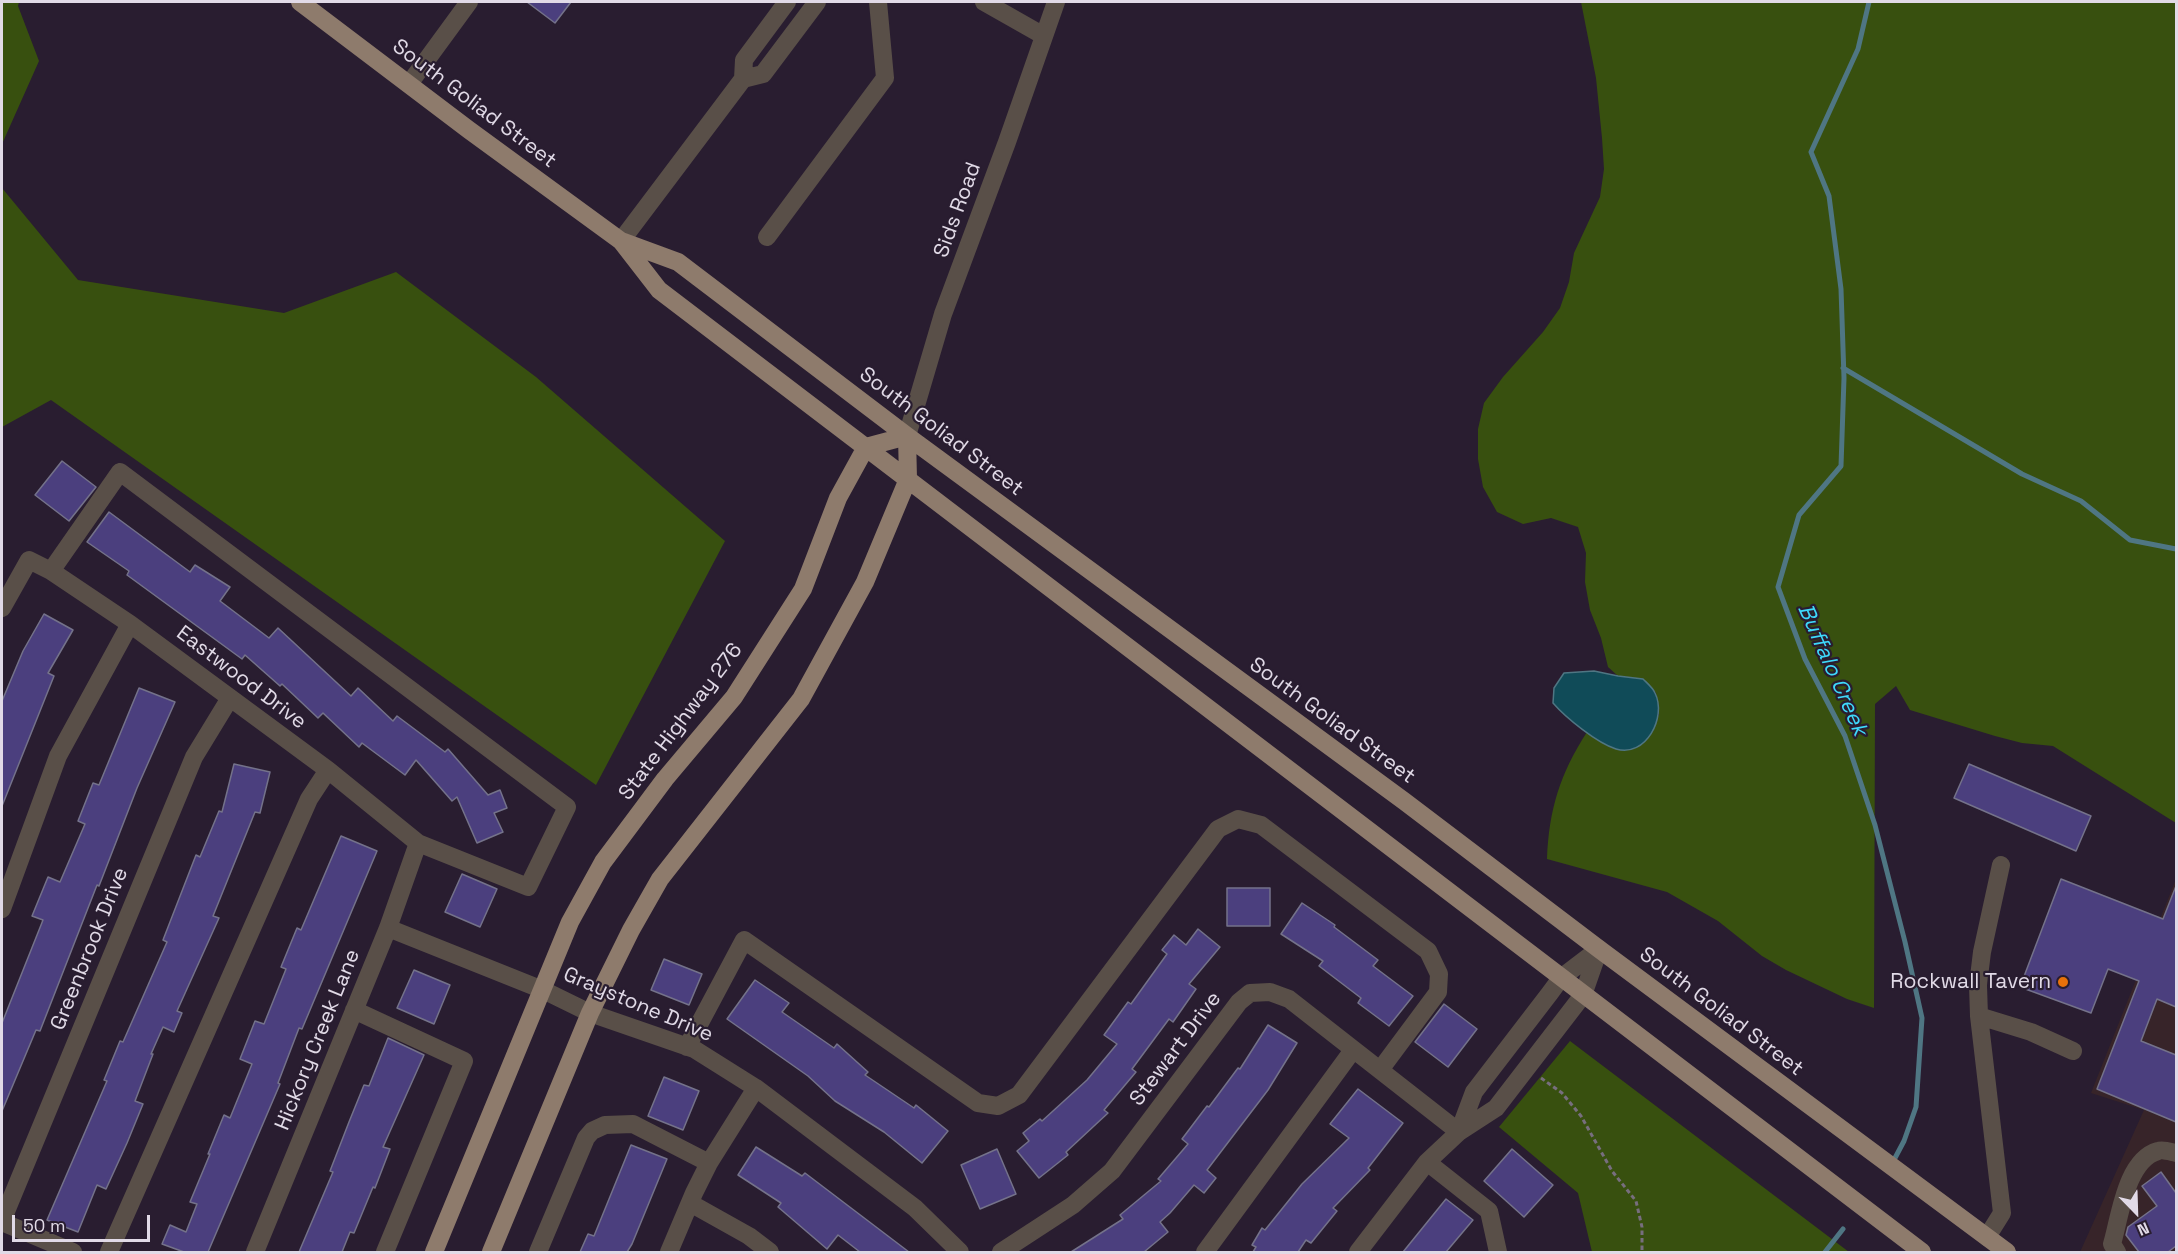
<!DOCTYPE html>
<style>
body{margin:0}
#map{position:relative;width:2178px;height:1254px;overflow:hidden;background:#291d30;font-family:"Space Grotesk",sans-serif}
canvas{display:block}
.frame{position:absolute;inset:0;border:3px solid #e1dae7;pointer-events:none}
.north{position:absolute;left:2106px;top:1182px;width:60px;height:60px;-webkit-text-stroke:4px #291d30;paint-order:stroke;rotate:157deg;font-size:16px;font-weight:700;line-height:24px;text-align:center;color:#e1dae7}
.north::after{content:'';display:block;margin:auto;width:21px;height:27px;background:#e1dae7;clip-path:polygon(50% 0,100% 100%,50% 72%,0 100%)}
.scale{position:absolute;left:12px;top:1215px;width:138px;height:27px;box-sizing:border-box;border:3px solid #e1dae7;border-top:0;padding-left:8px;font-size:18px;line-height:21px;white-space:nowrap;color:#e1dae7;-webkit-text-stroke:4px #291d30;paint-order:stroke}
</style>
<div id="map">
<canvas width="2178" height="1254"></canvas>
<div class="frame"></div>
<div class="north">N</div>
<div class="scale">50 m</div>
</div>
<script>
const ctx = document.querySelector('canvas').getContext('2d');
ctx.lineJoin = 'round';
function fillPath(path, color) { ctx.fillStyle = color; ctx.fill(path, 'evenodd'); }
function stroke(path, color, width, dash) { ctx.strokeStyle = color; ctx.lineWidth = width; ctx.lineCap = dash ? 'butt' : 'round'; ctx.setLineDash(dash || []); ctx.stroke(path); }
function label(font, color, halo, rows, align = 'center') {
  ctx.font = font + ' "Space Grotesk",sans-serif'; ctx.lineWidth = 4.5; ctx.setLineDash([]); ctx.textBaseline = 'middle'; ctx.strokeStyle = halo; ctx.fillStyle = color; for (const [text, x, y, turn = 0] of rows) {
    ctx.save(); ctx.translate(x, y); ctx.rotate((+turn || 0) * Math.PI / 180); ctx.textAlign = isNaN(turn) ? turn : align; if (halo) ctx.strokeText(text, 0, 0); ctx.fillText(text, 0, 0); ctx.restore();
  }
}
fillPath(new Path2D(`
 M2176,879v373h-96l64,-142 -53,-17z`), '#372429');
fillPath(new Path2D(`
 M2,2h17l-1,4 21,55 -37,83z
 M1581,2h595v821l-123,-77 -31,-3 -27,-7 -85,-26 -14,-24 -21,18 -1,304 -27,-9 -61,-29 -24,-14 -44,-35 -51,-29 -120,-33c2,-50 13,-85 40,-127l30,17 42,-34 -3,-22 -13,-14 -25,-3 -10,-9 -7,-29 -11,-28 -5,-28 1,-29 -8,-26 -27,-9 -28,6 -26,-12 -14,-25 -5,-28v-30l6,-26 19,-26 40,-45 17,-24 9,-26 5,-29 26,-56 4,-28 -2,-31 -6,-60z
 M2,188l76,92 206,33 112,-41 140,105 189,164 -129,244 -545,-385 -49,27z
 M1570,1041l279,211h-257l-14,-59 -79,-66z`), '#38500f');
const water = new Path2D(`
 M1594,671l24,5 25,3c4,4 10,9 12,14 12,24 -9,65 -39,56 -19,-6 -50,-31 -63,-46l1,-15 10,-15z`);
fillPath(water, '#104b58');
stroke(water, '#4f7683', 1.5);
stroke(new Path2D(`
 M1869,2l-11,47 -47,103 18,44 12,93 3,89 -3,88 -42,49 -21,72 27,72 40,77 30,89 30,117 17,76 -6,89 -12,34 -9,17
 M1843,368l179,106 59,27 49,39 46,9
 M1825,1252l18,-23`), '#4f7683', 5);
const building = new Path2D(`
 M527,2h44l-16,21z
 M62,461l34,26 -27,34 -34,-26z
 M109,512l81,60 5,-7 35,22 -10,14 49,37 9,-10 73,68 7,-8 35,33 4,-5 48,36 3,-3 40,46 12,-5 7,18 -13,5 9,19 -26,11 -20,-46 -5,4 -36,-41 -11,15 -43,-32 -3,4 -36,-34 -5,5 -36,-34 -2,2 -35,-31 -3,4 -115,-84 2,-4 -42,-29z
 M44,614l29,16 -25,43 6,3 -52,130v-105l21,-50z
 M139,688l36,14 -38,86 -38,98 -2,-1 -57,146 -4,-1 -34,81v-88l41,-103 -11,-4 16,-39 12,5 25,-58 -7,-3 15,-38 6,2z
 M234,764l36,8 -10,41 -5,-1 -42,104 6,2 -42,93 5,2 -8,19 -11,-5 -12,27h2l-18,47 8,3 -16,39 -21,46 -9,-4 -19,47 -31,-12 60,-139 -3,-1 16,-39 3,1 44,-100 -4,-2 33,-85 4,2 19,-46 3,1z
 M1969,764l122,52 -15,35 -122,-53z
 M341,836l36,15 -75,178 -3,-1 -21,55 2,1 -72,168h-24l-22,-8 8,-19 16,7 11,-28 -7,-2 20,-48h-2l16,-39 6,3 22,-54 -12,-5 15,-38 9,3 22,-55 -5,-2 16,-39 4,2z
 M462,874l35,15 -17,38 -35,-15z
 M2061,879l102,40 13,-33v121l-19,-8 -16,42 35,14v67l-79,-33 42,-108 -31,-12 -17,44 -71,-26z
 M1227,888h43v38h-43z
 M1302,903l33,22 -1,2 44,33 -5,6 40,30 -24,30 -31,-23 3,-5 -42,-32 4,-5 -42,-27z
 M1198,929l22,18 -31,37 7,5 -23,33 -4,-3 -37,50 4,3 -32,38 4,3 -42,39 2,3 -29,23 -22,-27 12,-10 -6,-8 17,-14 2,2 45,-41 30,-36 -13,-9 24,-33 3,2 36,-50 -5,-4 12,-15 12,10z
 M664,959l38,15 -13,31 -38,-15z
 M414,970l36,15 -16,39 -37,-16z
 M755,980l34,23 -7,9 52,36 3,-4 31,28 -3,3 49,33 2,-3 32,26 -26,32 -38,-31 -49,-31 -27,-25 -81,-57z
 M1444,1004l33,25 -29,38 -33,-25z
 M1268,1025l29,18 -29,47 -61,80 9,8 -12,15 -10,-8 -24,28 -10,9 8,10 -24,20h-73l52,-33 -3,-4 41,-34 -3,-2 30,-35 -6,-5 25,-33 2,1 29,-39 2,1z
 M388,1038l36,17 -41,92 7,2 -15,39 -2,-1 -19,46 -4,-1 -8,20h-43l34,-80 -3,-1 19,-49 15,-37 5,1z
 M664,1077l35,14 -16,39 -35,-14z
 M1358,1089l45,34 -35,45 2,2 -37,38 4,3 -26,32 -5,-3 -8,12h-45l3,-5 -4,-2 10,-17 3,2 37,-46 47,-46 -19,-14z
 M631,1145l36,14 -35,85 -5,8h-47l8,-18 6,2z
 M756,1147l46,29 3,-3 104,79h-49l-22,-17 -11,14 -49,-42 3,-4 -43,-28z
 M997,1149l19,45 -36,15 -19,-44z
 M1512,1149l41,36 -29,32 -40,-36z
 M2161,1172l15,21v53l-8,6h-29l-13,-17 2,-8 29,-21 -15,-20z
 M1446,1199l27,21 -27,32h-43z`);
fillPath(building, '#4b3f7e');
stroke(building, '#74728a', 1.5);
stroke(new Path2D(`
 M1541,1078l21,15 19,23 31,55 24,30 6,26v25`), '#776e7e', 3, [4.5, 3]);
stroke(new Path2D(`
 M984,2l60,34
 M743,79l20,-5 54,-72
 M409,84l60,-82
 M767,237l118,-159 -7,-76
 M621,241l122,-162 1,-19 43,-58
 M907,436l36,-122 64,-172 49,-140
 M2,608l27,-48 22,11 79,53 198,146 90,73 110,44 39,-80 -447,-335 -69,99
 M2,909l56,-153 72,-132
 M388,928l155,62 47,23 104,36 62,39 159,120 45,44
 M354,1010l110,51 -79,191
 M1979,1016l52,16 42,19
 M687,1047l57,-107 234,163 20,3 21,-11 199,-266 20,-10 23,6 167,126 11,23 -1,18 -58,78
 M1459,1132l15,-40 76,-99 11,-15 38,-29
 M1427,1162l62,49 9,41
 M690,1203l59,33 21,16
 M2,1221l192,-464 36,-59
 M2,1222l71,30
 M1987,1237l15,-24 -23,-197 -1,-31 4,-33 19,-87
 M109,1252l200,-453 19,-29
 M255,1252l133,-324 30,-85
 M538,1252l48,-114 6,-7 13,-6 28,-1 76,39
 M669,1252l25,-59 15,-30 47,-75
 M1001,1252l72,-47 39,-34 127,-169 11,-9 20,-1 19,7 170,133
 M1205,1252l148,-202
 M1358,1252l69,-90 32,-30 37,-24 87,-113 16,-46
 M2117,1252l-5,-8c8,-27 14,-84 46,-93 5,-2 13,1 18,2`), '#594f48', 18);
stroke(new Path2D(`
 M300,2l169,128 152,111 57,21 229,174 497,365 195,148 408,303
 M621,241l38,49 1263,962
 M434,1252l136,-330 33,-60 62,-83 69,-82 69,-108 35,-91 28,-51 41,-11
 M491,1252l99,-239 41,-83 29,-51 141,-180 64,-117 43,-103 -1,-43`), '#8e7b6c', 18);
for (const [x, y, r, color] of [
 [2063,982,6,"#e8710a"]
]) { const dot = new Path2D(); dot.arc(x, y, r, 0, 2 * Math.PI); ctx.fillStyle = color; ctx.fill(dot); stroke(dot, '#291d30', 2); }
label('21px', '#e1dae7', '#291d30', [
 ["South Goliad Street",474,104,37],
 ["Sids Road",958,210,-70],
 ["South Goliad Street",941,432,37],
 ["Eastwood Drive",241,678,37],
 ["South Goliad Street",1332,721,36],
 ["State Highway 276",681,722,-53],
 ["Greenbrook Drive",90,949,-68],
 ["Graystone Drive",638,1005,23],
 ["South Goliad Street",1721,1012,37],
 ["Hickory Creek Lane",318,1040,-68],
 ["Stewart Drive",1176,1049,-53]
]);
label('21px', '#e1dae7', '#291d30', [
 ["Rockwall Tavern",2051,982]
], 'right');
label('italic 22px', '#3ed9fb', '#291d30', [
 ["Buffalo Creek",1832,670,66]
]);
</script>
